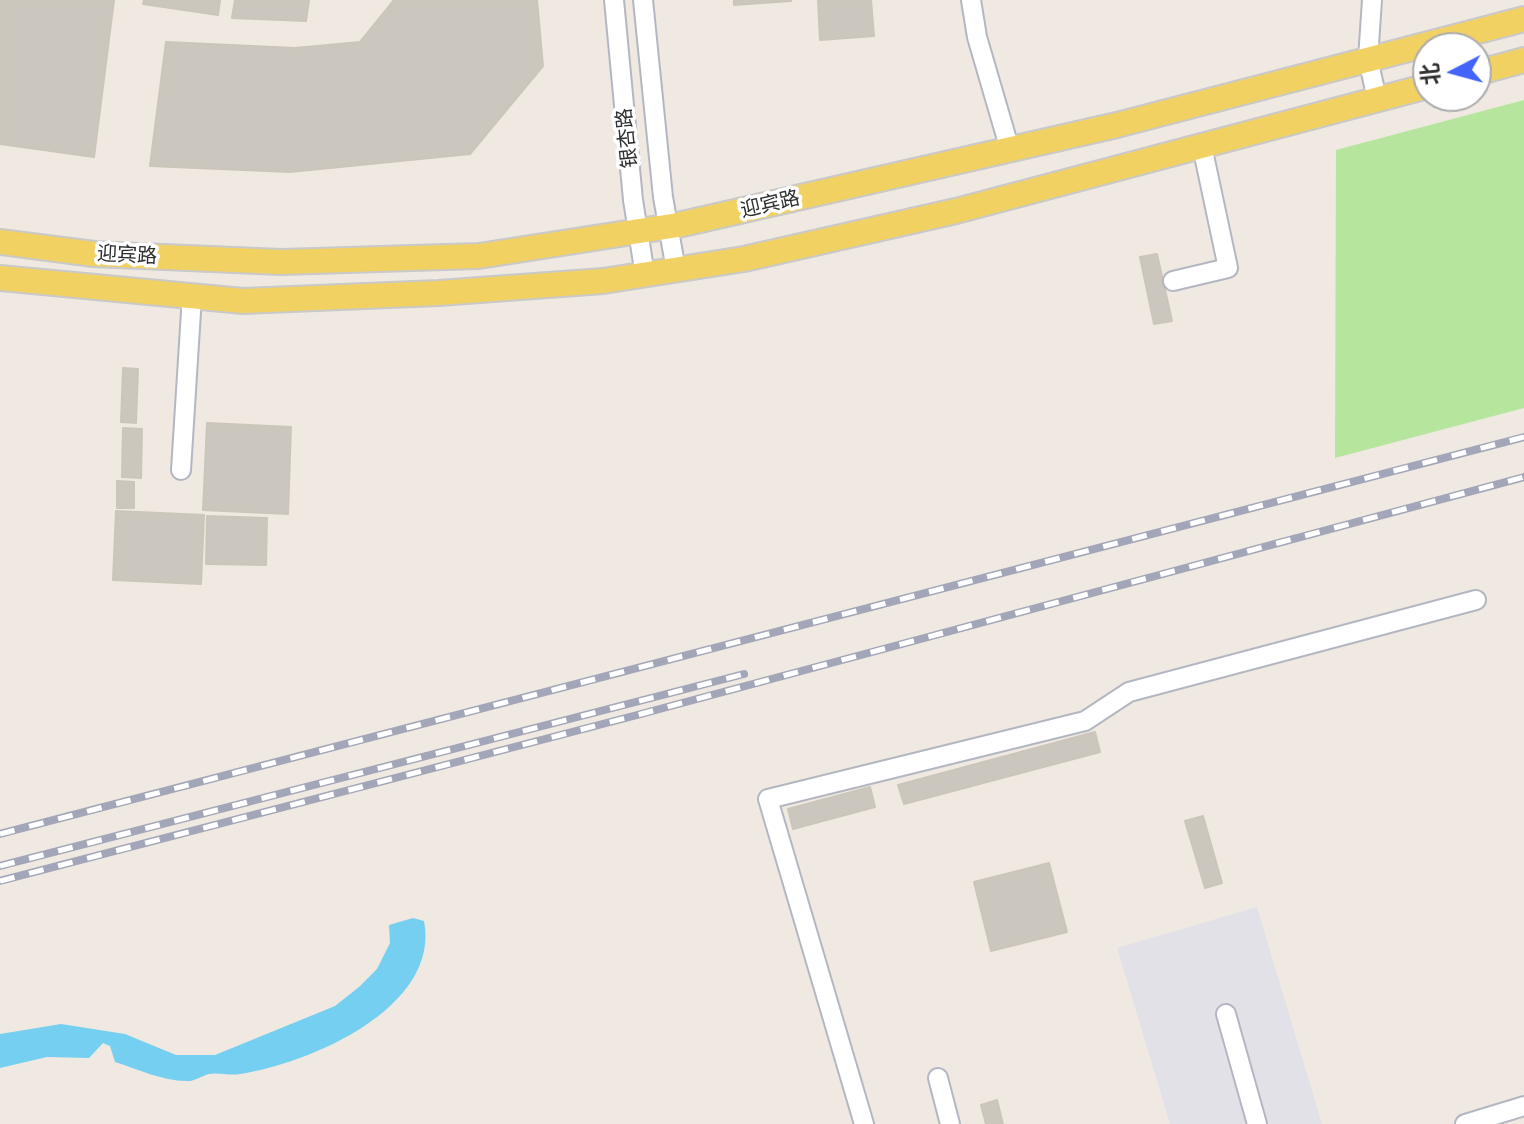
<!DOCTYPE html>
<meta charset="utf-8">
<style>
body{margin:0}
#map{position:relative;width:1524px;height:1124px;overflow:hidden;background:#efe9e1;font-family:"Golos Text","Noto Sans SC",sans-serif}
canvas{display:block}
.north{position:absolute;left:1412px;top:32px;width:80px;height:80px;box-sizing:border-box;background:#fff;border:2px solid #ababab;border-radius:50%;rotate:264deg;font-size:22px;font-weight:700;line-height:32px;text-align:center;color:#2e2e2e}
.north::after{content:'';display:block;margin:auto;width:28px;height:36px;background:#4264fb;clip-path:polygon(50% 0,100% 100%,50% 72%,0 100%)}
</style>
<div id="map">
<canvas width="1524" height="1124"></canvas>
<div class="north">北</div>
</div>
<script>
const ctx = document.querySelector('canvas').getContext('2d');
ctx.lineJoin = 'round';
function fillPath(path, color) { ctx.fillStyle = color; ctx.fill(path, 'evenodd'); }
function stroke(path, color, width, dash) { ctx.strokeStyle = color; ctx.lineWidth = width; ctx.lineCap = dash ? 'butt' : 'round'; ctx.setLineDash(dash || []); ctx.stroke(path); }
function label(font, color, halo, rows, align = 'center') {
  ctx.font = font + ' "Golos Text","Noto Sans SC",sans-serif'; ctx.lineWidth = 7; ctx.setLineDash([]); ctx.textBaseline = 'middle'; ctx.strokeStyle = halo; ctx.fillStyle = color; for (const [text, x, y, turn = 0] of rows) {
    ctx.save(); ctx.translate(x, y); ctx.rotate((+turn || 0) * Math.PI / 180); ctx.textAlign = isNaN(turn) ? turn : align; if (halo) ctx.strokeText(text, 0, 0); ctx.fillText(text, 0, 0); ctx.restore();
  }
}
fillPath(new Path2D(`
 M1257,907l65,217h-152l-53,-176z`), '#e3e1e8');
fillPath(new Path2D(`
 M1524,100v308l-189,50 1,-308z`), '#b6e59e');
fillPath(new Path2D(`
 M413,918l11,3c17,87 -116,143 -184,153 -10,2 -21,-2 -31,0 -8,2 -15,8 -23,7 -23,0 -49,-12 -71,-19l-5,-16 -7,-3 -14,15 -42,-1 -47,11v-34l61,-10 64,10 51,21h39l120,-49 24,-19 18,-18 13,-26 -1,-18z`), '#75cff0');
const building = new Path2D(`
 M0,0h114l-20,157 -94,-13z
 M144,0h76l-2,15 -75,-11z
 M235,0h74l-3,21 -74,-3z
 M394,0h143l6,66 -73,88 -180,18 -140,-6 16,-124 129,6 65,-6z
 M734,0h57v1l-57,4z
 M818,0h53l3,36 -54,4z
 M1157,254l15,67 -18,3 -14,-67z
 M123,368l15,1 -2,54 -15,-1z
 M207,423l84,4 -3,87 -85,-4z
 M123,428l19,1 -1,49 -19,-1z
 M117,481l17,1v26h-17z
 M116,511l88,4 -3,69 -88,-4z
 M207,516l60,2 -1,47 -60,-1z
 M1095,732l5,20 -196,52 -6,-19z
 M870,787l5,20 -82,22 -5,-20z
 M1203,816l19,67 -17,5 -20,-67z
 M1049,863l18,69 -76,19 -17,-69z
 M997,1100l6,24h-17l-5,-19z`);
fillPath(building, '#cbc7bf');
stroke(building, '#cbc5ba', 2);
const minor = new Path2D(`
 M614,0l19,200 12,75
 M643,0l20,197 13,73
 M971,0l6,37 33,113
 M1372,0l-4,59 9,40
 M1173,281l55,-13 -26,-122
 M181,470l11,-174
 M1226,1014l31,110
 M938,1078l12,46
 M864,1124l-96,-325 317,-78 44,-29 347,-92
 M1465,1124l59,-18`);
const major = new Path2D(`
 M1476,73l48,-13
 M0,242l94,12 187,8 198,-6 199,-31 439,-100 407,-106
 M0,278l243,23 196,-8 164,-12 141,-22 212,-48 472,-125`);
stroke(minor, '#b4b7c1', 22);
stroke(major, '#c9c9c9', 28);
stroke(minor, '#fff', 18);
stroke(major, '#f2d163', 24);
const rail = new Path2D(`
 M0,834l1524,-397
 M0,866l744,-192
 M0,881l641,-167 883,-237`);
stroke(rail, '#a3a6b8', 8);
stroke(rail, '#fff', 5, [15]);
label('20px', '#2e2e2e', '#fff', [
 ["银杏路",627,138,-96],
 ["迎宾路",770,204,-13],
 ["迎宾路",127,255,3]
]);
</script>
